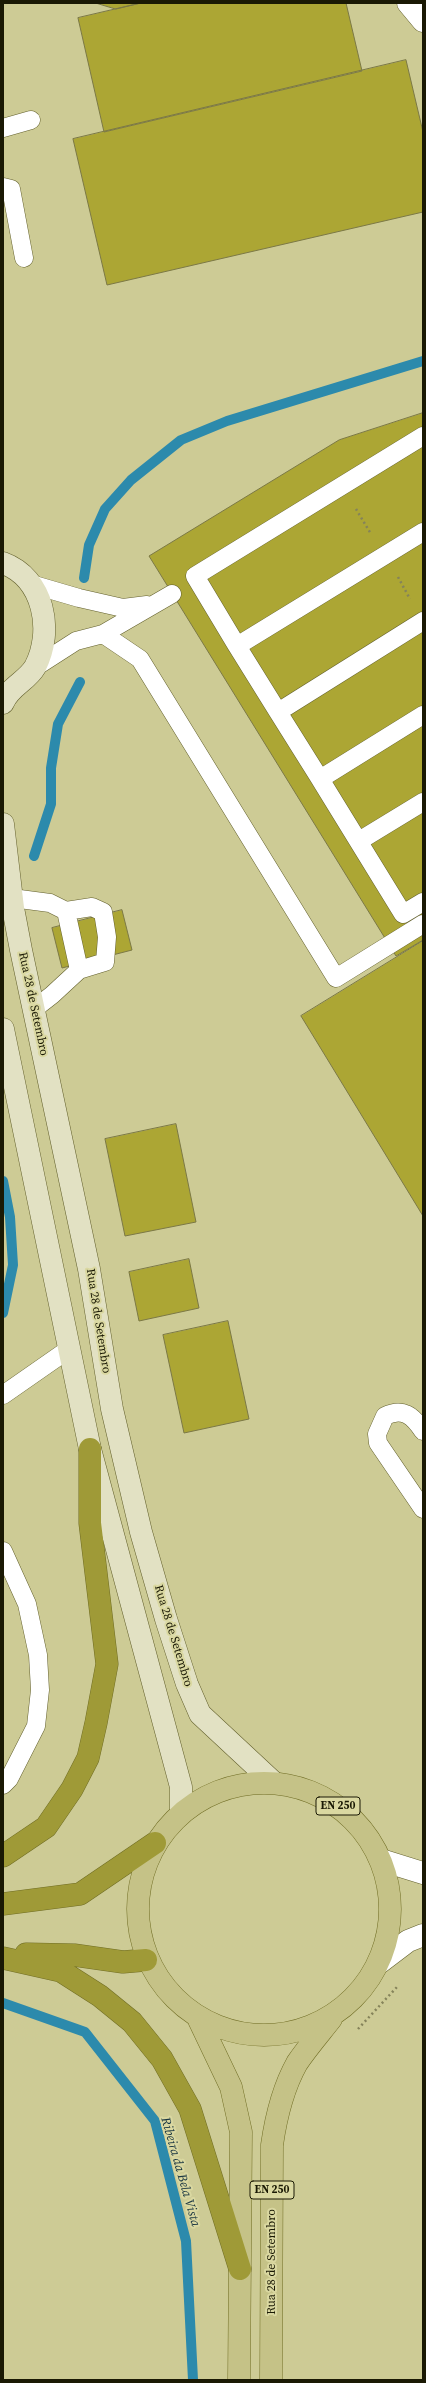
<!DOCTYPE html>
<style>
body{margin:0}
#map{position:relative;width:426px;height:2383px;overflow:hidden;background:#cdcb95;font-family:"Source Serif 4",serif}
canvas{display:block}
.frame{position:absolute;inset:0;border:4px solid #1a1904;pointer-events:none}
</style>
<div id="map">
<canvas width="426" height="2383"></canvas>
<div class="frame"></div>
</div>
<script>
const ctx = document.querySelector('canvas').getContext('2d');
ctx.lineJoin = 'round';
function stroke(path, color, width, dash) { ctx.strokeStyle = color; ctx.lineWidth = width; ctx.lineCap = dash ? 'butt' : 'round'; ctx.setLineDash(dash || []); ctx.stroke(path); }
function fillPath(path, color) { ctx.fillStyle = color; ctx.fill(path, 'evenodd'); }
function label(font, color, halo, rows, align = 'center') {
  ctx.font = font + ' "Source Serif 4",serif'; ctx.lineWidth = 4; ctx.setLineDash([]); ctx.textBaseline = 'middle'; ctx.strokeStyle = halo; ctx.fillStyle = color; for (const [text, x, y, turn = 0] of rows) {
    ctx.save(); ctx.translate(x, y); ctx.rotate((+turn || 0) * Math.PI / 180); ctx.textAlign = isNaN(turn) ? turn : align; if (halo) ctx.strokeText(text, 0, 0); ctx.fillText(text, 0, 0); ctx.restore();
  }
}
stroke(new Path2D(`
 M84,578l5,-33 16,-36 26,-29 50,-40 46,-19 196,-60
 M34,856l17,-52v-36l7,-44 22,-42
 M3,1181l7,36 3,48 -10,48
 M3,2003l82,29 70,89 31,120 7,139`), '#2c8aac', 10);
const building = new Path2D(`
 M96,3h45l-25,6z
 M141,3h205l16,68 -258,61 -26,-114z
 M406,60l17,72v80l-316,73 -34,-146z
 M423,413v527l-27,16 -247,-400 190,-116z
 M122,910l10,40 -70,18 -10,-40z
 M423,941v275l-122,-200z
 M176,1124l20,98 -71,14 -20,-97z
 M189,1259l10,49 -60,13 -10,-49z
 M228,1321l21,98 -65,14 -21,-98z`);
fillPath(building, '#aca634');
stroke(building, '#7b7845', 1);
const service = new Path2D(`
 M3,128l28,-8
 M3,187l8,2 13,69
 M423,532l-186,114 41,66 145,-91
 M31,584l48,14 44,10 24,-3
 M103,634l37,25 196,319 87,-54
 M237,646l-42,-70 228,-140
 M34,668l42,-27 27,-7 69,-40
 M278,712l42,67
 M423,715l-103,64 83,135 20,-12
 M359,841l64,-39
 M12,898l38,5 16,8 13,59 -27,25 -18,14
 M66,911l26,-4 11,5 4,25 -2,25 -26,8
 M3,1395l66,-46
 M423,1431c-10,-15 -20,-24 -38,-15l-8,18 1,9 45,66
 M3,1551l24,53 11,51 2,35 -4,36 -27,53 -6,6`);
const tertiary = new Path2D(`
 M408,3l15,18
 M381,1860l42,13
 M379,1963l29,-22 15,-6`);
const secondary = new Path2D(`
 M3,563c41,15 51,68 32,104 -8,14 -26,20 -32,36
 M3,824l10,84 8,42 68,319 23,140 29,123 25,87 21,65 13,30 73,68
 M3,1029l87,420 91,338v26`);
const primary = new Path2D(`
 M138 1909a126 126 0 1 1 252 0a126 126 0 1 1-252 0Z
 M199,2020l32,67 10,45 -2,248
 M271,2380l1,-235c4,-28 11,-57 25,-82 10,-15 23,-30 34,-44`);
const motorway = new Path2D(`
 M3,1856l43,-29 26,-38 16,-31 8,-35 11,-59 -17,-141v-74
 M3,1904l77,-10 75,-51
 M26,1954l48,1 49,7 23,-2
 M3,1958l58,13 39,25 32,26 30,37 28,50 50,160`);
stroke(service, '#63602d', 19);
stroke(tertiary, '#63602d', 23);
stroke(secondary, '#63602d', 23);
stroke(primary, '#706d25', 23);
stroke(motorway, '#706d25', 23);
stroke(new Path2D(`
 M356,509l15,25
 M398,577l12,22
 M358,2029l39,-42`), '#85835a', 2.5, [2, 3]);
stroke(service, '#fff', 18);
stroke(tertiary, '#fff', 22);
stroke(secondary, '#e2e1c3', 22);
stroke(primary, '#c5c287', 22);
stroke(motorway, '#9f9a37', 22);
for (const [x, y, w] of [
 [338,1806,44],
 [272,2190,44]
]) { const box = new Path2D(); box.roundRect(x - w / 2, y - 9, w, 18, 3); ctx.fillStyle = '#dad8a1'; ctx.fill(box); stroke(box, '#1a1904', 1); }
label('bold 11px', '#1a1904', null, [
 ["EN 250",338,1806],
 ["EN 250",272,2190]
]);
label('12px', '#1a1904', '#dad8a1', [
 ["Rua 28 de Setembro",33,1004,78],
 ["Rua 28 de Setembro",98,1321,81],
 ["Rua 28 de Setembro",173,1636,73],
 ["Rua 28 de Setembro",272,2262,-90]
]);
label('italic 13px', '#1a3641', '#dad8a1', [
 ["Ribeira da Bela Vista",180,2172,74]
]);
</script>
